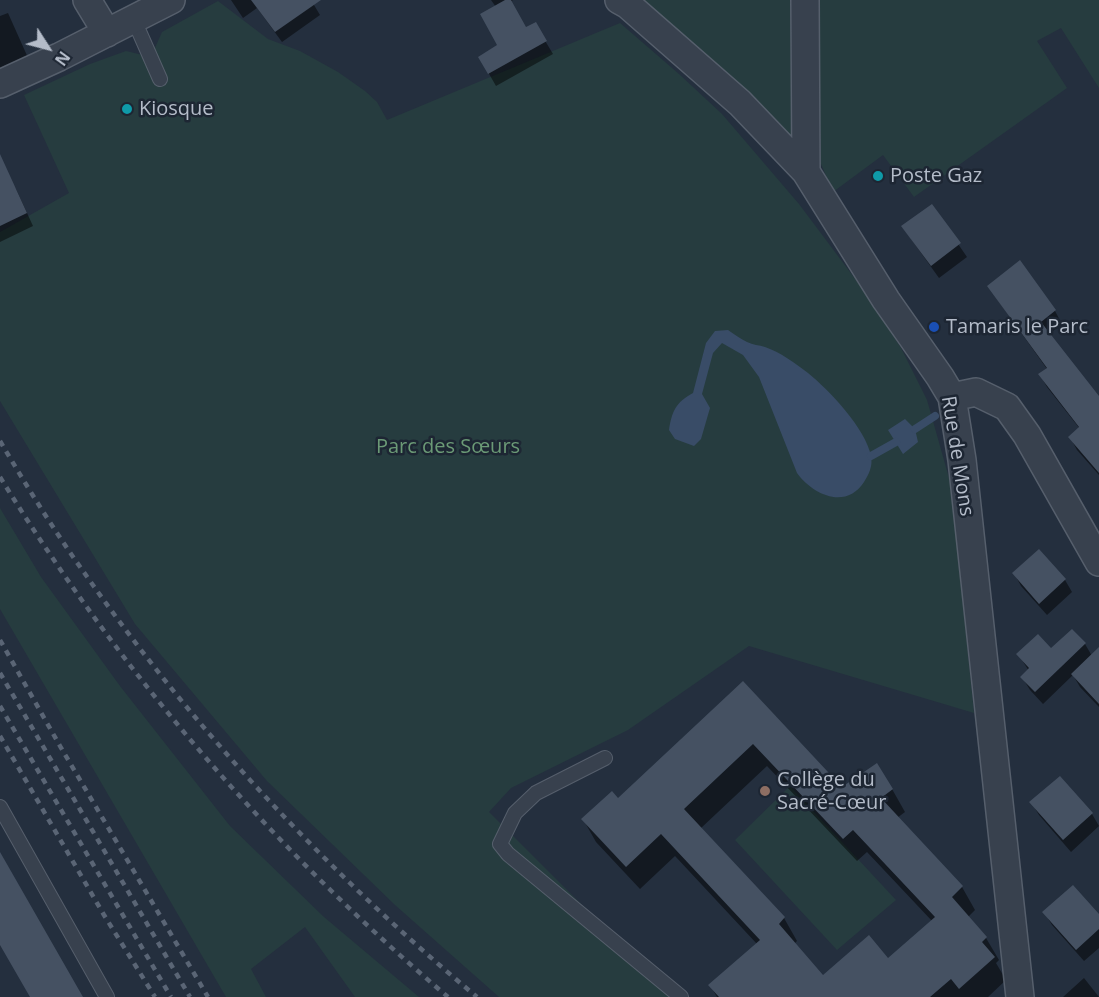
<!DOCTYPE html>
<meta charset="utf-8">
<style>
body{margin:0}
#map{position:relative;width:1099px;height:997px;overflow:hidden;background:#242f3e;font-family:"Open Sans",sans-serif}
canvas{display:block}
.north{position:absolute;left:18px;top:18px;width:60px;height:60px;-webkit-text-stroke:4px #1d2633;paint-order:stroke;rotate:126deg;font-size:16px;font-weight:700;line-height:24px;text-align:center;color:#b4bcc9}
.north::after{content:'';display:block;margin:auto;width:21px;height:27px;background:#b4bcc9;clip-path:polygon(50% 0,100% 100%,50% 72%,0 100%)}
</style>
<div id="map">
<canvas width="1099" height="997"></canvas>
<div class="north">N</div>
</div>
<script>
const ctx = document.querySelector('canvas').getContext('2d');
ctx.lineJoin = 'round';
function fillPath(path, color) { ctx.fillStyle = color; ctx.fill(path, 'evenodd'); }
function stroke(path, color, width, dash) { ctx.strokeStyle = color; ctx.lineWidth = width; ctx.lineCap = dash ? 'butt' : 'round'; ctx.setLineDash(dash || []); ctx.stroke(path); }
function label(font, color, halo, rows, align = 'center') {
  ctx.font = font + ' "Open Sans",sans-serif'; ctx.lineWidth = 5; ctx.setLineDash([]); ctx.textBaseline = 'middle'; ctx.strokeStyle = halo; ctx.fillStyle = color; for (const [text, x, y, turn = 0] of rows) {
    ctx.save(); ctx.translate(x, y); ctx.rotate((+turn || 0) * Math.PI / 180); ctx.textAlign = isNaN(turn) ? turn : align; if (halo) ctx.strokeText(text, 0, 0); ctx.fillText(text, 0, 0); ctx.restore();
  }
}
fillPath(new Path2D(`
 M626,0h166l2,140z
 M817,0h282v88l-38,-60 -24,13 30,47 -153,109 -31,-42 -50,37 -12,-28z
 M218,1l50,38 32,12 38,21 27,19 12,11 10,18 233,-97 59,51 43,40 77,90 69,92 33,52 26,52 24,85 23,228 -225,-67 -121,84 -117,58 -22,24 185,185h-175l-104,-92 -128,-124 -132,-157 -135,-223v-169l69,-39 -45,-98 66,-31 36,-13 25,6 11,-25z
 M0,508l41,69 79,109 110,140 94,91 95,80h-64l-50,-70 -54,42 15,28h-40l-226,-388z
 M790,786l106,114 -59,50 -102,-110z`), '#263c3f');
fillPath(new Path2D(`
 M728,330c6,4 13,9 19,12 6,3 12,3 18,5 15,5 30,16 43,26 21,17 58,56 63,83 2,10 -2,18 -7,26 -18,28 -51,13 -67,-9l-38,-96 -16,-22 -21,-12 -9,10 -11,41 8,14 -9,31 -7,7 -19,-7 -6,-9c3,-19 7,-28 24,-37l13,-50 9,-12z
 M905,419l10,10 3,13 -15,12 -15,-24z`), '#394c67');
fillPath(new Path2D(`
 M231,0h80l9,15 -38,27 -25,-34 -14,10z
 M491,0h22l-3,2 16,27 9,-5 18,30 -57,32 -16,-28 19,-12 -3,-39z
 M8,13l21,47 -29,15v-59z
 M0,166l16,23 17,37 -33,16z
 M932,206l35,51 -28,21 -28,-39z
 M997,299l58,12 7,13 -13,10 50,71v70l-22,-25 -7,-13 10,-8 -33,-42 -7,-12 7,-6z
 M1014,573l51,7 7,12 -25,23 -26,-29z
 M1085,644l7,12 7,-1v52l-19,-20 -7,-12 -30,29 -13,-14 -8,-13 7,-6 -11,-17z
 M743,683l99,106h50l13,23 -8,6 65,69 13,23 -7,7 18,21 13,22 -3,3 10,17 -18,17h-271l-7,-12 47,-41 -82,-88 -35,33 -44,-47 -13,-23 35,-19zM767,766l90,95 10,-9 65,69 -44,39 -65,17 -29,-33 3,-3 -13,-23 -84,-89z
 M1060,778l32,36 7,12 -28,26 -32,-37 -8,-13z
 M1044,912l55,4v32l-15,13 -32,-36z
 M1084,978l15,19h-36z`), '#0007');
stroke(new Path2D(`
 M915,429l20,-13
 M871,456l25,-14`), '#394c67', 8);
fillPath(new Path2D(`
 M251,0h70l-46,32z
 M505,0h6l15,27 10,-5 11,19 -59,33 -10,-17 19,-12 -17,-31z
 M0,154l27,59 -27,13z
 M932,204l29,39 -30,23 -30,-40z
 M1020,260l36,50 -15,12 58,74v77l-31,-36 11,-10 -41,-53 9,-6 -60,-82z
 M1039,549l27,30 -27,25 -27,-31z
 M1072,629l14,14 -51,49 -15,-15 9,-9 -13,-14 22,-20 13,14z
 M1099,647v57l-28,-30z
 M743,681l99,106 35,-24 16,26 -12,9 82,88 -11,11 35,40 -5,5 13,15 -36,32 -8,-10 -21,18h-211l-11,-12 52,-45 -99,-106 -35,33 -45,-48 31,-28 6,7zM753,744l90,95 10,-9 82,87 -47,41 -19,-23 -46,40 -44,-51 6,-7 -101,-108z
 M1060,776l33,37 -30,27 -34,-38z
 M0,852l83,145h-53l-30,-52z
 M1073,885l26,29v15l-23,21 -34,-38z`), '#455162');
const lane = new Path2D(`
 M134,20l26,59
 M605,758l-69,35 -21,20 -15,31 8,10 173,143
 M0,807l107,190`);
const street = new Path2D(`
 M87,0l20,33
 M619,0l9,5 112,98 66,69 80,128 54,77 12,20 10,63 58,537
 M805,0l1,172
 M0,84l59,-27 112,-57
 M952,397l24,-5 31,15 20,28 72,127`);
stroke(lane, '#565f6c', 16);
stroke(street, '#565f6c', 30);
stroke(lane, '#38414e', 14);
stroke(street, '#38414e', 27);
stroke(new Path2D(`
 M0,441c26,44 53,88 83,130 111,159 245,302 394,426
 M0,477c123,199 270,369 448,520
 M0,640l60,106 148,251
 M0,673l190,324
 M0,706l171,291
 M0,736l104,179 51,82`), '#5a6575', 4.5, [6, 6]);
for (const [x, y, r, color] of [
 [127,109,6,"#0f9aa8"],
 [878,176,6,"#0f9aa8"],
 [934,327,6,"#1a4fb4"],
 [765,791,6,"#8d6e63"]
]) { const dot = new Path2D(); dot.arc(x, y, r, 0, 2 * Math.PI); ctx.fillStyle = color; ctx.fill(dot); stroke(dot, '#1d2633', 2); }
label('20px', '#b4bcc9', '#1d2633', [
 ["Kiosque",139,109],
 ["Poste Gaz",890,176],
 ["Tamaris le Parc",946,327],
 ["Collège du",777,780],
 ["Sacré-Cœur",777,803]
], 'left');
label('20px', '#6b9a76', '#1d2633', [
 ["Parc des Sœurs",448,447]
]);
label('20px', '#b4bcc9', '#1d2633', [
 ["Rue de Mons",957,456,81]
]);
</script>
